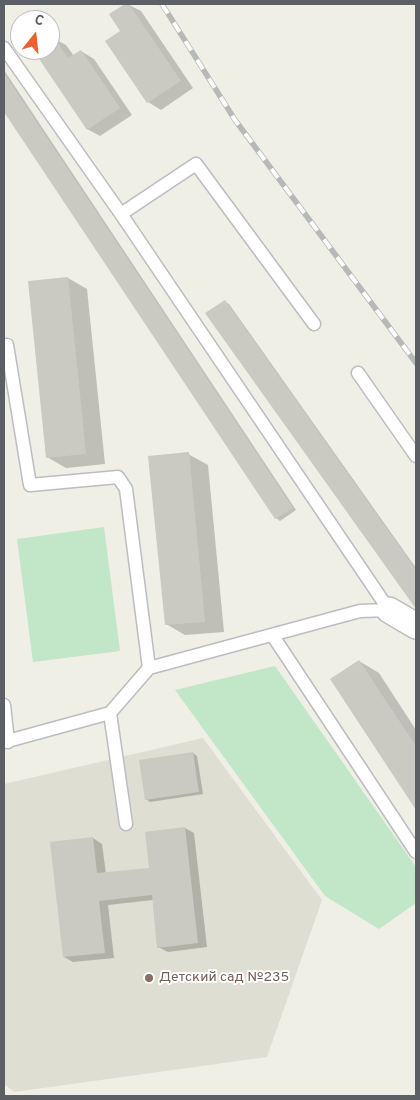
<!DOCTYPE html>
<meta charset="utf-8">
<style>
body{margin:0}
#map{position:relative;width:420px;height:1100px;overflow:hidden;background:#efefe5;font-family:Overpass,sans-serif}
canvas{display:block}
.frame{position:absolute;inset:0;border:5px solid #5c5f65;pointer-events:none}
.north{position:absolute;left:10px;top:10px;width:50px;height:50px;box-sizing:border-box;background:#fff;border:1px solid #bebfc1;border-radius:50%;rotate:16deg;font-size:14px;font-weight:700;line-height:20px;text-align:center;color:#5c5f65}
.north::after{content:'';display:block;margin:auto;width:18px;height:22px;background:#eb612f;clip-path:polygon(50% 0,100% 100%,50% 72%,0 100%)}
</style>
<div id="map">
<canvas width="420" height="1100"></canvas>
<div class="frame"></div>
<div class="north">С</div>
</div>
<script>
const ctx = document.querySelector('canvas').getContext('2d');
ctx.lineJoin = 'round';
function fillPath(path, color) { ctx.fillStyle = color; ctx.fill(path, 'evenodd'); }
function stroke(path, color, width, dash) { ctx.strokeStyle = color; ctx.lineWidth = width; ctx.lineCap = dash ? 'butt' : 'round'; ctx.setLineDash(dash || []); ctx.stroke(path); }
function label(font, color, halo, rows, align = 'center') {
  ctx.font = font + ' Overpass,sans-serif'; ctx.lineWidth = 4; ctx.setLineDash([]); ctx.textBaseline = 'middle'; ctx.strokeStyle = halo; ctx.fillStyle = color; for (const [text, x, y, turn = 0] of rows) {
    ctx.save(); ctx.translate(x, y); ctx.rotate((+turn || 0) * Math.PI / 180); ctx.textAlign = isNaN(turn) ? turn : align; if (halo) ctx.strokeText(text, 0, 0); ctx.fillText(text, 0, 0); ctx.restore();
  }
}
fillPath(new Path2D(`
 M203,738l119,162 -55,157 -253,35 -10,-8v-300z`), '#dfded3');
fillPath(new Path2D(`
 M104,527l16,124 -87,11 -16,-123z
 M275,666l141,201v36l-37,26 -54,-33 -150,-206z`), '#c1e7c8');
fillPath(new Path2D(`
 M127,4l14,7 52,77 -32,22 -13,-8 -26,-71 -11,-16z
 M53,38l13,7 8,11 7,-5 13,8 38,56 -32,21 -13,-7 -53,-79h16v-10z
 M4,70l292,440 -16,11 -4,-3 -272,-409z
 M68,278l19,11 18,175 -39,4 -19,-11 -18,-175z
 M225,302l4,2 187,264v39l-210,-293z
 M188,454l20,11 16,167 -39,3 -19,-11z
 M359,661l20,12 37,57v78l-84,-129z
 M193,753l4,3 6,38 -53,8 -4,-3z
 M185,828l9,5 13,114 -39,5 -10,-5 -5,-47 -45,5 6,53 -41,4 -9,-5 29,-119 9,6 4,30 44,-5 -4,-36z`), '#0003');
fillPath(new Path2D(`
 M125,4h4l52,77 -34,22 -42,-62 15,-10 -11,-17z
 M53,36l15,22 13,-8 39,58 -33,22 -54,-80h17v-12z
 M4,73l289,435 -18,11 -271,-407z
 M68,277l18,177 -40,4 -18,-177z
 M225,300l191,270v39l-211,-296z
 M189,452l16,170 -40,3 -17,-169z
 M359,660l57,86v64l-86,-131z
 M193,752l6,40 -54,8 -6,-40z
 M185,827l13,116 -41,5 -5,-53 -53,6 6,52 -42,4 -13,-115 43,-5 4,36 52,-5 -4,-36z`), '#cac9c2');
const lane = new Path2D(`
 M4,48l117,166 268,396
 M121,214l75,-50 118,160
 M4,345h3l23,140 88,-8 8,12 23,179
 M358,373l58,83
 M273,636l143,216
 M4,705l4,37
 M110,713l16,111
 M4,742l106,-29 39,-45 211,-57 29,-1`);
const street = new Path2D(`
 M389,610l27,16`);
stroke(lane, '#bcbdc3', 15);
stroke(street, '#bcbdc3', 28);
stroke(lane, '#fff', 12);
stroke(street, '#fff', 25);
const rail = new Path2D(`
 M162,4l73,116 181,243`);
stroke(rail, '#b7b8b8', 5.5);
stroke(rail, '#fff', 4, [11]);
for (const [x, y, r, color] of [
 [149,978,5,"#8d6e63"]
]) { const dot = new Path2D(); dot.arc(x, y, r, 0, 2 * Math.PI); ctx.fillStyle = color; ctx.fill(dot); stroke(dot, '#fff', 2); }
label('14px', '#785e54', '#fff', [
 ["Детский сад №235",159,978]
], 'left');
</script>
